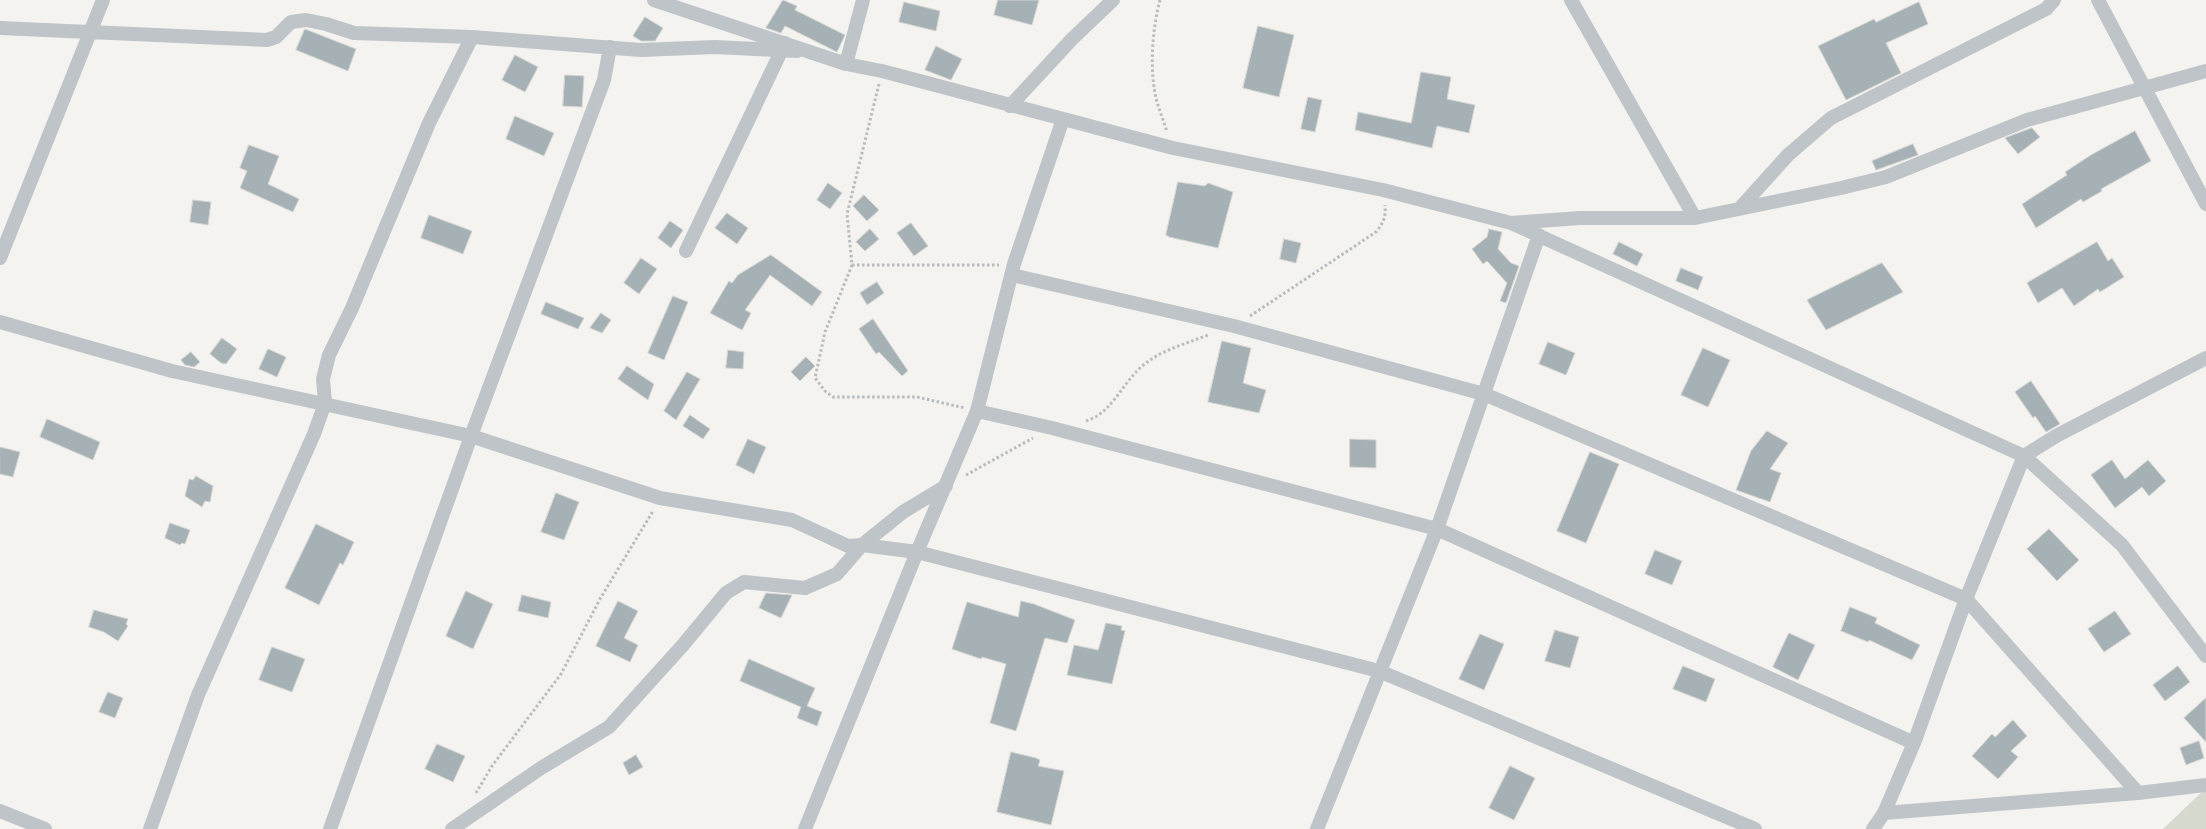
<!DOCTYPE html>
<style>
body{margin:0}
canvas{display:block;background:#f4f3ef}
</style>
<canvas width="2206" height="829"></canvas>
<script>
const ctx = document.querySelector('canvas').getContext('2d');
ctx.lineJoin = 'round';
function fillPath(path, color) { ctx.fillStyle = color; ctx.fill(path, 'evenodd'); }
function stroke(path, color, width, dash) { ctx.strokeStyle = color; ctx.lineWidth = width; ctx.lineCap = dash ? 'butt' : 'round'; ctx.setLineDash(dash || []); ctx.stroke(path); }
fillPath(new Path2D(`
 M2206,788v41h-43z`), '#d5d9ce');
const building = new Path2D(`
 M783,0l14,6 -2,4 50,25 -8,17 -52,-26 -4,7 -15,-5z
 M998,0h41l-7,25 -38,-10z
 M904,2l36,9 -4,20 -37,-9z
 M1919,2l9,22 -42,19 15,30 -55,27 -28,-54 56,-27 2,3z
 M645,17l18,11 -8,13h-14l-8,-5z
 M1258,26l36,9 -15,62 -36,-9z
 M305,29l51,20 -8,22 -52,-21z
 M936,46l26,13 -11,21 -26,-10z
 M515,55l23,12 -13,25 -23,-12z
 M1421,72l30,5 -4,22 28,6 -6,28 -32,-7 -5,22 -77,-18 3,-18 53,11z
 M565,75l19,1 -2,31 -19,-1z
 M1308,97l14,3 -7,32 -14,-3z
 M515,116l39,17 -10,23 -38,-17z
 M2032,128l8,9 -22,17 -13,-16z
 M2135,131l16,30 -50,28 1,2 -19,11 -2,-3 -45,29 -14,-24 45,-29 -2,-3 26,-17z
 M1913,144l5,11 -42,15 -4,-9z
 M249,145l30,11 -11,28 31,15 -6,13 -53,-24 7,-17 -7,-3z
 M1178,182l27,4 3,-3 25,9 -15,56 -49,-11 -3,-2z
 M828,183l14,10 -12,16 -13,-9z
 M864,195l15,15 -12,11 -14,-15z
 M193,200l18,2 -3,23 -18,-3z
 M727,213l21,15 -11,16 -22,-16z
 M429,215l43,16 -9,23 -42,-16z
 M670,221l13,9 -12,18 -13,-10z
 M911,223l17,23 -14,10 -17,-23z
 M870,229l9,10 -14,12 -9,-9z
 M1489,229l13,3 -4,17 13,14 8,3 -13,37 -6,-2 7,-18 -20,-22 -4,3 -11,-15 15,-12z
 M1284,239l17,4 -5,20 -16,-4z
 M1619,242l24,12 -6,12 -24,-12z
 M2097,242l11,19 4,-3 12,19 -24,15 -2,-3 -24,17 -12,-18 -24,15 -11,-20z
 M771,255l51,37 -10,14 -42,-31 -25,35 6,3 -9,17 -32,-17 19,-32 3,2 6,-8z
 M641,258l16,11 -18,25 -15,-11z
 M1882,263l21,29 -77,38 -19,-30z
 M1681,268l22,9 -5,13 -22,-9z
 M877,282l7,11 -17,12 -7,-12z
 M673,296l15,6 -24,58 -16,-7z
 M546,302l38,16 -6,11 -37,-15z
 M601,313l10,7 -9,13 -12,-5z
 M873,319l35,52 -6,5 -23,-24 -3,2 -17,-25z
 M222,338l15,11 -11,15 -5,-1 -11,-9z
 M1222,341l29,7 -8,35 23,7 -7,23 -51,-11z
 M1548,342l27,11 -9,22 -27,-11z
 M1703,348l27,12 -22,47 -27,-12z
 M268,349l18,8 -9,20 -18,-8z
 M728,350l16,2 -1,17 -17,-1z
 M191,352l9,10 -6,5 -9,-2 -4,-5z
 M806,357l9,9 -15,15 -9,-9z
 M627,366l27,18 -6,16 -30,-21z
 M687,372l13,7 -24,41 -12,-9z
 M2031,381l29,43 -14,8 -11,-16 -2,2 -18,-26z
 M690,415l20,14 -7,10 -20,-13z
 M47,419l53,23 -7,18 -53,-23z
 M1767,431l21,12 -18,26 11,4 -11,29 -34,-12 15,-39z
 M748,439l18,8 -12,27 -18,-9z
 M1350,439l26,1v28l-26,-1z
 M0,447l20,5 -7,25 -13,-3z
 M1590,452l29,12 -33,79 -29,-12z
 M2112,460l13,19 23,-19 18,21 -17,15 -7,-9 -27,21 -24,-33z
 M196,476l17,10 -3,16 -5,-1 -3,6 -17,-11 4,-17 4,1z
 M556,493l23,9 -15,38 -23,-8z
 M170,523l20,7 -5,14 -3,-1 -2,2 -15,-7z
 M316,524l38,18 -11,23 -3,-2 -21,42 -34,-17z
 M2049,529l30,31 -22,21 -30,-32z
 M1655,550l27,11 -10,24 -27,-11z
 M466,591l27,13 -20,45 -27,-13z
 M766,593l26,2 -11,23 -22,-10z
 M522,595l29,7 -3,16 -30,-7z
 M618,601l20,10 -14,27 14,7 -8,17 -34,-16z
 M1021,601l13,3 41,16 -8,23 -22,-5 -29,93 -26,-8 16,-59 -24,-7 -1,2 -29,-10 15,-47 51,15z
 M1850,607l27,11 -2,5 45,22 -8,15 -43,-20 -1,2 -27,-11z
 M94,610l34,9 -2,5 2,2 -10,15 -14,-9 -15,-5z
 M2115,611l16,23 -27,18 -16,-23z
 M1106,623l16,3 -1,4 4,1 -13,53 -45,-9 7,-30 24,5z
 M1555,630l24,7 -9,31 -25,-7z
 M1789,633l26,12 -17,35 -25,-13z
 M1480,634l24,10 -20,46 -25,-11z
 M272,647l33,12 -13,33 -33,-12z
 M749,659l66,29 -8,18 15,6 -5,14 -20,-8 4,-11 -61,-26z
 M1683,666l32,13 -9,23 -33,-13z
 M2178,666l12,16 -25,19 -12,-16z
 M108,692l15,6 -8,20 -16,-6z
 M2206,698v44l-22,-24z
 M2013,720l14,16 -16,15 7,6 -20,22 -26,-23 20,-22 3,3z
 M2199,741l5,17 -18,7 -6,-17z
 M437,744l28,12 -12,26 -28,-13z
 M1011,752l25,6 4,2 -2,6 26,5 -13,54 -54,-13z
 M636,755l7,12 -14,8 -6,-12z
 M1510,766l25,12 -21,42 -25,-12z`);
fillPath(building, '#a5b1b4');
stroke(building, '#d5d5d3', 1);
stroke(new Path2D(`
 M1160,0c-8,30 -11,72 -3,102 3,10 7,20 10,30
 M879,84l-32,130 5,51 -27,67 -10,46 10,13 8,6h84l48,11
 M852,265h147
 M1250,316l126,-84c7,-9 10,-14 9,-27
 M1086,421c25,-8 34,-33 51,-50 19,-20 46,-26 71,-36
 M966,475l67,-37
 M476,793l16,-27 69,-92 39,-75 53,-88`), '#b8bcbe', 3, [2.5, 2.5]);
stroke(new Path2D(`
 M654,0l192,64 36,7 291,77 210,42 128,33 513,233 98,89 84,111
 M1571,0l124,218
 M2098,0l108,204
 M0,28l267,12 9,-3 15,-15 15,-2 20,4 28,9 118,4 169,13 74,-3 82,4
 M846,64l17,-64
 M1010,106l62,-67 41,-39
 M1741,207l47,-52 43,-37 215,-109 8,-9
 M1511,223l69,-5h115l146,-30 45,-11 141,-57 179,-49
 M686,251l99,-208
 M0,258l103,-258
 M1012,275l222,51 250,68 482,205 172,194
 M0,322l172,49 299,65 189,62 132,22 56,26 14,-1 55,7 462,119 376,158
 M977,411l75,17 385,101 477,214
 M0,811l45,18
 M1884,813l254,-20 68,-8
 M150,829l48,-134 116,-261 11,-31 -2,-24 6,-24 23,-47 77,-185 43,-86
 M330,829l141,-393 133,-356 6,-33
 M452,829l89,-61 68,-41 74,-82 43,-52 18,-11 61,6 32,-14 25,-29 41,-33 43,-26
 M805,829l112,-277 60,-141 37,-147 49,-145
 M1317,829l120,-300 102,-294
 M1873,829l11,-16 30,-70 52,-144 58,-143 32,-20 150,-78`), '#bec4c7', 14);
</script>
